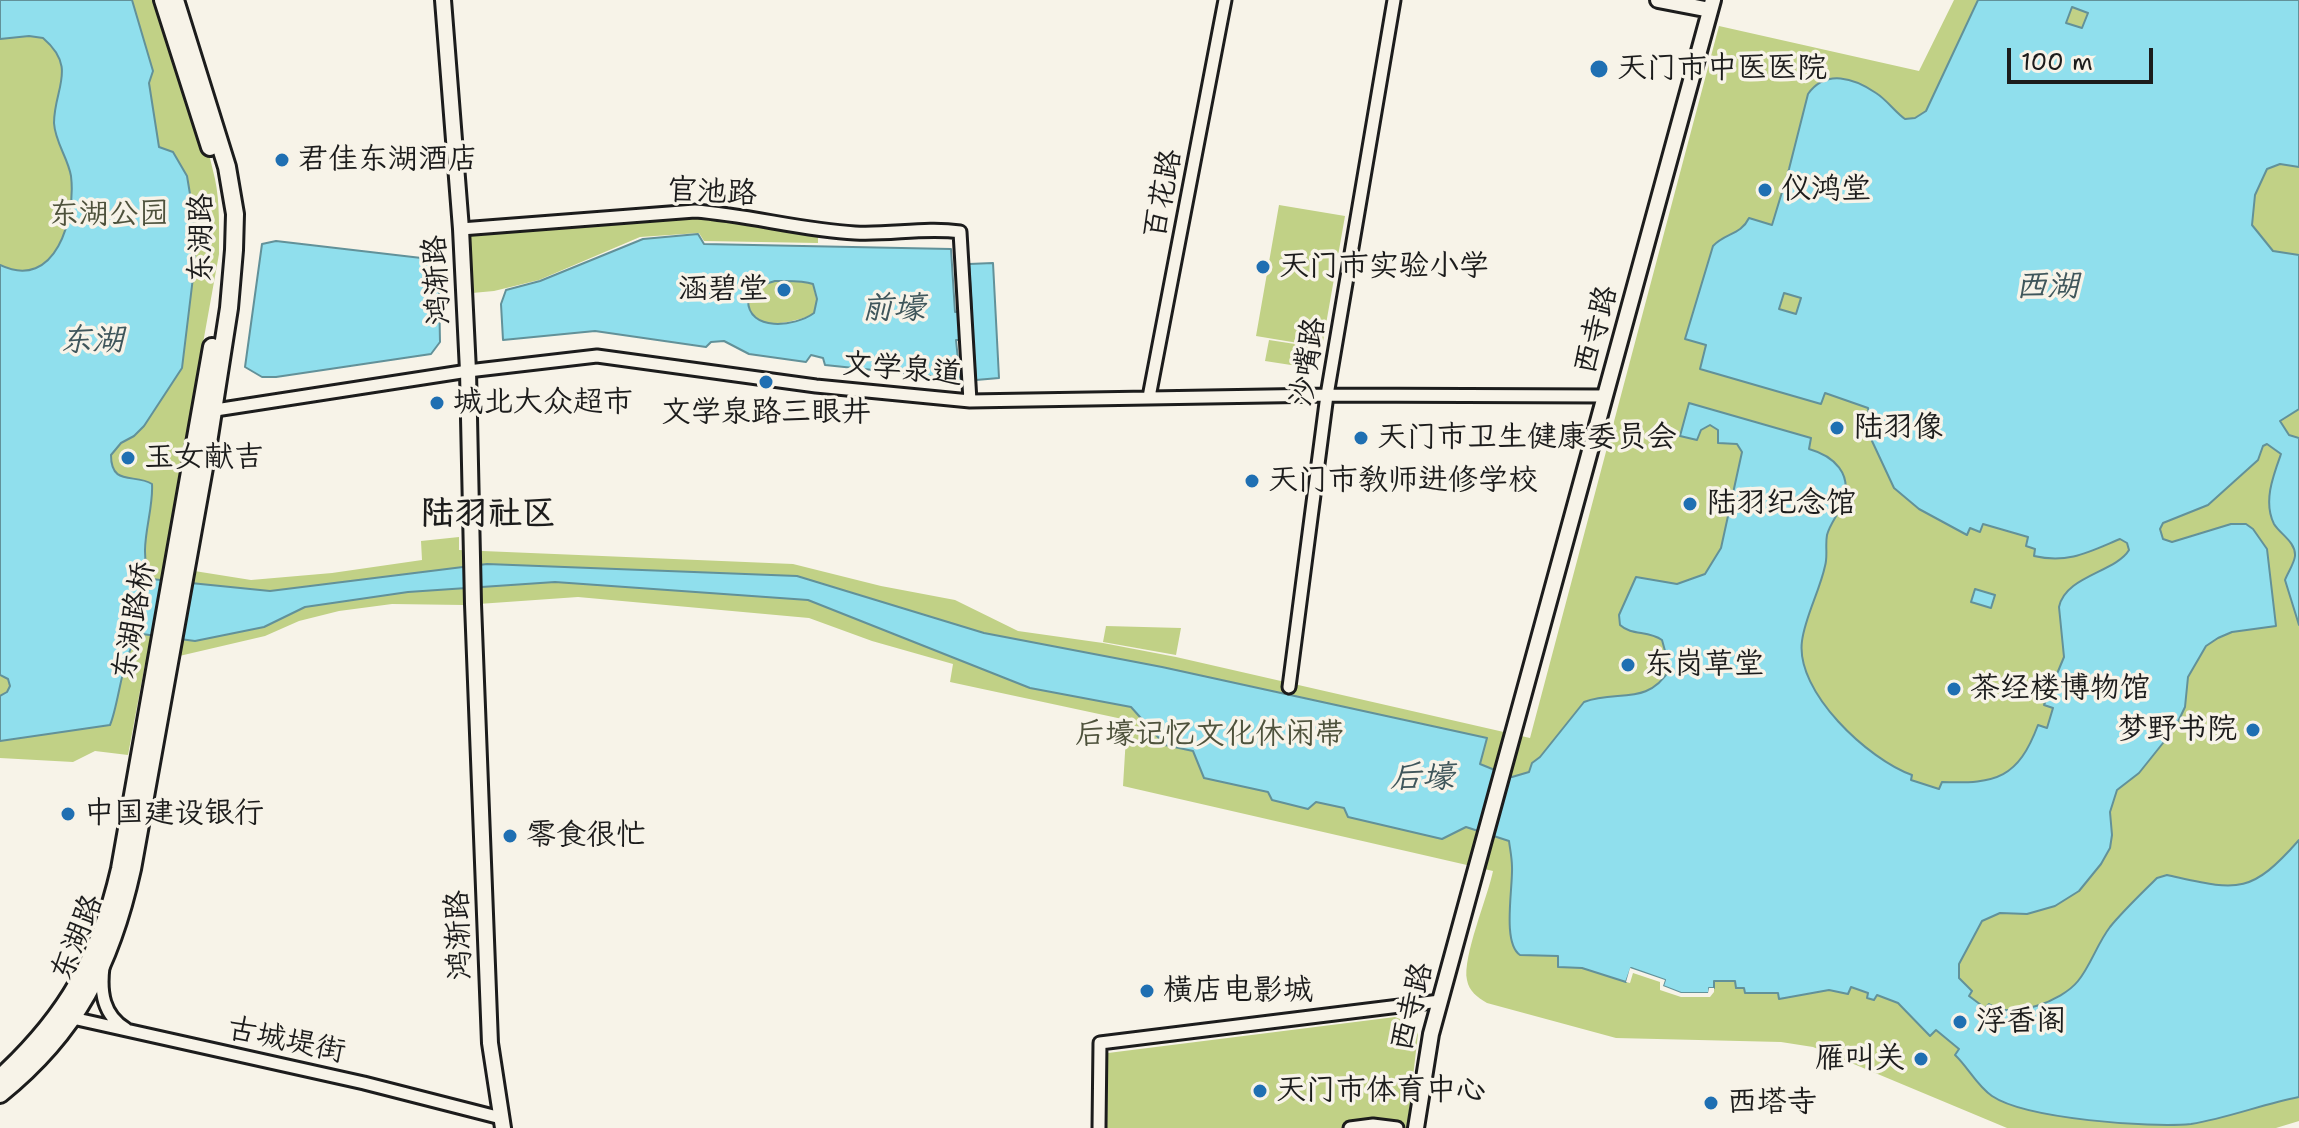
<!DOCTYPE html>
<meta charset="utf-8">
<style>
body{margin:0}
#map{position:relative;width:2299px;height:1128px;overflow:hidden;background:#f7f3e8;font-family:"Shantell Sans",sans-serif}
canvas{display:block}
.scale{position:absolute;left:2007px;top:48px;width:146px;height:36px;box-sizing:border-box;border:4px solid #1c1c1c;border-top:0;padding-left:10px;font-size:24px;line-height:28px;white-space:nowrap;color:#1c1c1c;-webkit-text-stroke:6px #f7f3e8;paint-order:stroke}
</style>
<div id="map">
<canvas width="2299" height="1128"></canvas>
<div class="scale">100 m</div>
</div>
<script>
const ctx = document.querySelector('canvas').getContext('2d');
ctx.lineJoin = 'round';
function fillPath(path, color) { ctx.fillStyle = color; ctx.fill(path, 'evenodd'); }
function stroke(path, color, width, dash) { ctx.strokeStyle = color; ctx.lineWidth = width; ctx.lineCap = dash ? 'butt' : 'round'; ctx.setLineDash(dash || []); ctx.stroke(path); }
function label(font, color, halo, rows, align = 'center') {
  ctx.font = font + ' "Shantell Sans","LXGW WenKai TC",sans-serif'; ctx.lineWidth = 7; ctx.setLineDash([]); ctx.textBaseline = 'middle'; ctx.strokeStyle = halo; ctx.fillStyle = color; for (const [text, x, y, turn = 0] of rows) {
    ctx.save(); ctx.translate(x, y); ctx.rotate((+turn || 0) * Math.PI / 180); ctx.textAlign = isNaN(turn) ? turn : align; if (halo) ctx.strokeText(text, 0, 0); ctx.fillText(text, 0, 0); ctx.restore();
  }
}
fillPath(new Path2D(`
 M0,0h157c19,59 45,118 58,179 5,24 4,50 4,75l-56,312 88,14 81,-7 90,-13 -1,-19 38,-4v13l334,14 88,22 74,14 63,31 85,12 73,14 354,81 189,-712 200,45 35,-71h345v1121l-23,7h-269l-194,-81 -32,-5 -165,-4 -129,-35c-10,-6 -18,-12 -20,-23 -5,-22 21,-84 26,-109l-370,-85 4,-66 -177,-38 3,-18 -81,-23 -63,-23 -231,-21 -114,8 -72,-1 -53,7 -40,10 -34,15 -120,28 -17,91 -33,-4 -22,11 -73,-4z
 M1279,205l66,11 -23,131 -66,-11z
 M699,214l119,21v8l-114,-2 -5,-8 -59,4 -101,43 -45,11 -22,2 -2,-62z
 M778,280c12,3 24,-1 35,4l4,19 -3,10c-10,7 -43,14 -55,9 -29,-14 1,-38 19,-42z
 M1269,340l39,6 -4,21 -39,-6z
 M1106,626l75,2 -5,27 -73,-13z
 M1395,1017l18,7 5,10 -11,94h-300l1,-75z`), '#c1d186');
const water = new Path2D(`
 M0,0h132l21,71 -4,12 10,64 14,5 14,24 6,36 2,49 -13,107 -38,58 -10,10 -13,7 -10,12c0,32 24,18 41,29 2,30 -16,66 -1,95l119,12 217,-27 310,12 187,57 178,34 325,71 -7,26 32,13 17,-5 3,-9 8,-6 44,-55c33,-13 63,5 86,-33l-8,-29c-14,-10 -30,-4 -42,-15l-1,-10 17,-38 41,7 28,-10 16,-26 21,-96 -5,-8 -19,-1v-13l-8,-5 -9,5 -4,10 -17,-4 9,-33 122,35 -2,11c25,7 44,25 34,53 -4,12 -13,21 -16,33 -2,11 1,21 -2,31 -5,24 -20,51 -23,75 -7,51 67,119 110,134l-1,5 28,9 3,-7c55,2 76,-4 96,-57l9,3 6,-20 -9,-3 20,-48 -5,-50c6,-31 57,-35 70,-57l-2,-7 -7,-4c-31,13 -52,25 -86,17l1,-7 -9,-3 2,-9 -45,-13 -3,8 -10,-4 -3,7 -48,-26 -25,-21 -22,-47 -4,-33 -43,-15 -4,11 -121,-35 6,-24 -21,-6 28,-93c12,-13 28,-11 36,-28l23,7 17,-56 19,-75c18,-25 46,-16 68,-1 11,7 19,19 29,26l10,-1 11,-7 52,-111h321v167l-19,-3 -13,5 -12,26 -3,30 21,26 26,4v154l-19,12 9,14 10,3v187l-14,-45c3,-8 9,-16 10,-24 1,-14 -15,-22 -21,-32 -11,-22 -1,-48 7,-70l-14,-10 -4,2 -5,14 -50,45 -45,18 -3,6 3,10 9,3 59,-18h15l7,5 14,20 9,77 -44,6 -14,6 -12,8 -18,31 -3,30 -10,21 -36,45 -22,17 -7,22 2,23 -2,13 -9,16 -22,27 -24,15 -28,8 -27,-1 -18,8 -23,43v14l13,13 -3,5 16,12 4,-4c23,16 73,-3 89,-23 13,-16 19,-37 32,-54 14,-17 31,-33 47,-49l10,-3c69,15 82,22 132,-35v257c-36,7 -71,21 -108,27 -41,4 -165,-5 -199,-28 -15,-10 -24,-29 -37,-41l4,-6 -23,-19 -6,6 -32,-33 -21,-8 -3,5 -7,-2 1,-5 -17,-6 -3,7 -19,-4 -50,9 -1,-6h-33l-1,-5h-8l-1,-7h-21v7h-5v5h-28l-18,-7 2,-6 -34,-12 -5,14 -44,-14 -24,-1v-11l-38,-1c-18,-12 -7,-67 -8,-88 0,-9 -2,-18 -3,-26l-43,-14 -24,12 -94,-22 -4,-9 -28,-6 -8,7 -36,-9 -4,-8 -64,-14 -11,-27 -28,-6 -34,-38 -101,-19 -222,-88 -253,-18 -147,10 -103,15 -41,20 -69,14 -53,-7c-20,13 -22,68 -32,91l-110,16v-45l7,-4 3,-6 -2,-7 -8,-4v-410c56,27 76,-48 71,-89 -3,-18 -16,-34 -17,-53 0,-35 24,-55 -11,-85l-14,-2 -29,3zM2072,7l16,6 -6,15 -16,-5zM1784,293l17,5 -5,16 -17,-5z
 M698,234l6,10 247,5 4,63 17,-1 -3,-47 24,-1 6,115 -23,2 -3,-40h-17l4,39 -135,-14 -2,-7 -12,-3 -5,7 -57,-8 -25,-13 -13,1 -5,5 -111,-16 -92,9 -2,-36 5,-14 34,-9 103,-42zM775,281c12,0 27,-1 38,3l4,15 -3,14c-19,14 -66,19 -66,-13l14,-15z
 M276,241l154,18 9,30 1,53 -9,12 -155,23h-14l-17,-10 17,-123z
 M1975,589l20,6 -4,13 -20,-6z`);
fillPath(water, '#90dfed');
stroke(water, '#629199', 2);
fillPath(new Path2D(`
 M1630,968l35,12 -2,6 18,7h27l1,-5h5v4l-4,5h-29l-21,-7v-8l-27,-9 -3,10 -4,-1z`), '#f7f3e8');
const minor = new Path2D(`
 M461,229l234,-18c54,4 106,19 160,22 35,2 70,-6 105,-1l10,169
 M1149,397l76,-397
 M209,411l259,-40 129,-15 219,30 154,15 357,-6 278,1
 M1289,687l38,-292 67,-395
 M103,967c-3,25 0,48 23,62
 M68,1017l296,66 137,35
 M1099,1128l1,-85 340,-42
 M1350,1128l23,-3 24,3`);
const tertiary = new Path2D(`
 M443,0l18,229 7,142 5,233 17,439 13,85
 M1658,0l52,10
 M1416,1128l15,-94 282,-1034`);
const secondary = new Path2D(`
 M163,0l47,147
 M0,1078c68,-63 99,-119 120,-209l92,-522
 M0,1094c77,-62 111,-130 132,-225l73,-407 24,-154 5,-58 1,-36 -8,-47 -52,-167`);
stroke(minor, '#1c1c1c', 17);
stroke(tertiary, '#1c1c1c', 20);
stroke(secondary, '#1c1c1c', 22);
stroke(minor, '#f7f3e8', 11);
stroke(tertiary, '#f7f3e8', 14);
stroke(secondary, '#f7f3e8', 16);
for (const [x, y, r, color] of [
 [1599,69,10,"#1f6fb2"],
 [282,160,8,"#1f6fb2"],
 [1765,190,8,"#1f6fb2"],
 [1263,267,8,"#1f6fb2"],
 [784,290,8,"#1f6fb2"],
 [766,382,8,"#1f6fb2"],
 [437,403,8,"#1f6fb2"],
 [1837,428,8,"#1f6fb2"],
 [1361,438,8,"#1f6fb2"],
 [128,458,8,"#1f6fb2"],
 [1252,481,8,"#1f6fb2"],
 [1690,504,8,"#1f6fb2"],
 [1628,665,8,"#1f6fb2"],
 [1954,689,8,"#1f6fb2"],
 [2253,730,8,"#1f6fb2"],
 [68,814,8,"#1f6fb2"],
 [510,836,8,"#1f6fb2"],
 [1147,991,8,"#1f6fb2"],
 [1960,1022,8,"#1f6fb2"],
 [1921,1059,8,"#1f6fb2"],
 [1260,1091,8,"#1f6fb2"],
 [1711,1103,8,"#1f6fb2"]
]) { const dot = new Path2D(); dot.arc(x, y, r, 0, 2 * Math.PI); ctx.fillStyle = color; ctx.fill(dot); stroke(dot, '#f7f3e8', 3); }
label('30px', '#1c1c1c', '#f7f3e8', [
 ["天门市中医医院",1617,69],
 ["君佳东湖酒店",298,160],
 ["仪鸿堂",1781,190],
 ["天门市实验小学",1279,267],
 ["涵碧堂",768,290,"right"],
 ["城北大众超市",453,403],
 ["文学泉路三眼井",766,413,"center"],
 ["陆羽像",1853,428],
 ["天门市卫生健康委员会",1377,438],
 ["玉女献吉",144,458],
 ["天门市教师进修学校",1268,481],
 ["陆羽纪念馆",1706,504],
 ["东岗草堂",1644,665],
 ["茶经楼博物馆",1970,689],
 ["梦野书院",2237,730,"right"],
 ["中国建设银行",84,814],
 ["零食很忙",526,836],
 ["横店电影城",1163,991],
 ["浮香阁",1976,1022],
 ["雁叫关",1905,1059,"right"],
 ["天门市体育中心",1276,1091],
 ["西塔寺",1727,1103]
], 'left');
label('30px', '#1c1c1c', '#f7f3e8', [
 ["官池路",712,193,3],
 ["百花路",1164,194,-79],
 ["东湖路",202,238,-90],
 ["鸿渐路",438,280,-93],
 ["西寺路",1597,330,-75],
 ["沙嘴路",1309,362,-81],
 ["文学泉道",902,370,5],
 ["东湖路桥",135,621,-80],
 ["鸿渐路",460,935,-92],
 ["东湖路",78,938,-68],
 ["西寺路",1413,1007,-76],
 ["古城堤街",286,1041,12]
]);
label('30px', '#4e523c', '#f7f3e8', [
 ["东湖公园",109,215],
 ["后壕记忆文化休闲带",1210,735]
]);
label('italic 32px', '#3f565b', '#f7f3e8', [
 ["西湖",2047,288],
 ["前壕",893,310],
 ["东湖",92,342],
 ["后壕",1422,779]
]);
label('bold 34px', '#1c1c1c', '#f7f3e8', [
 ["陆羽社区",488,515]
]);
</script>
